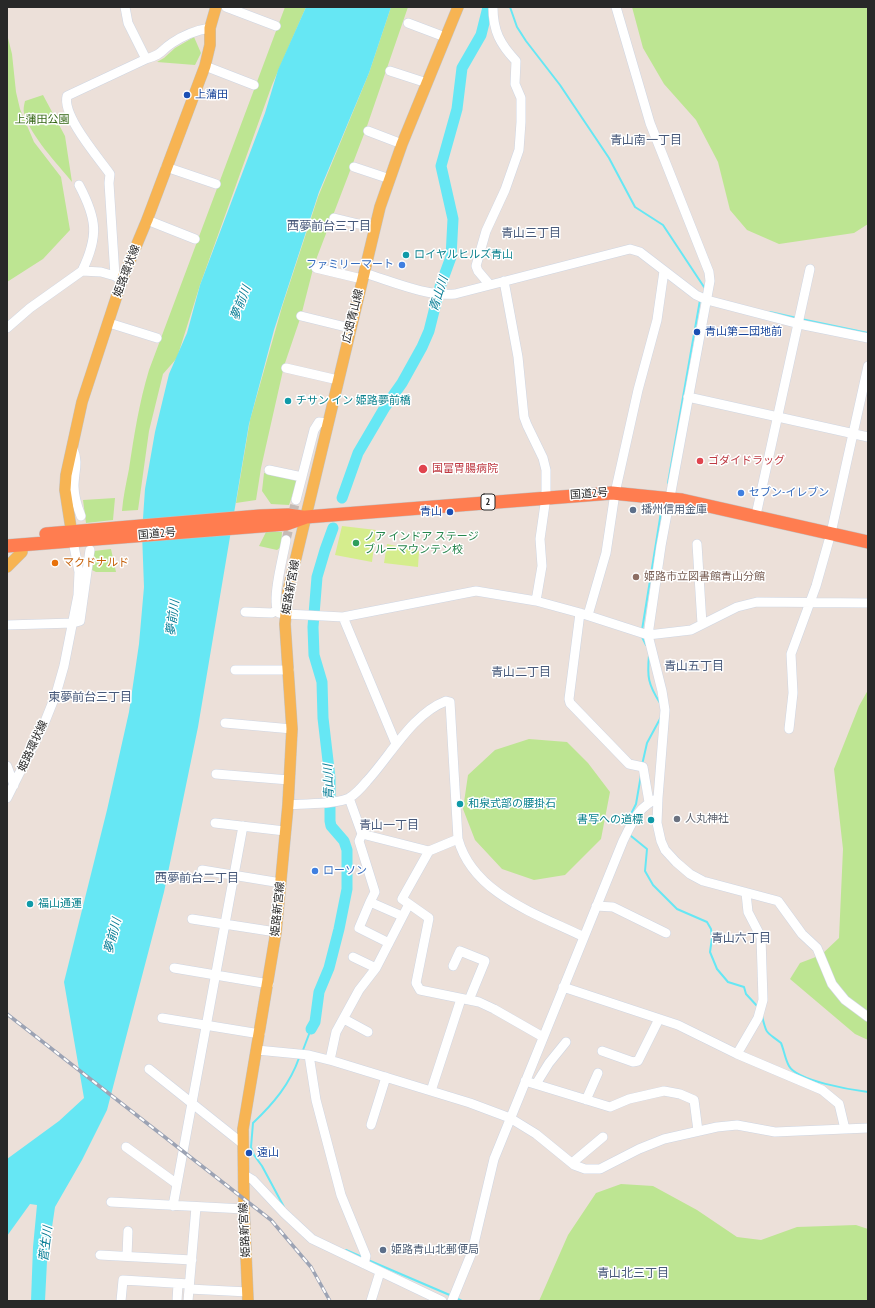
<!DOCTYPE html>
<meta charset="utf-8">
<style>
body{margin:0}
#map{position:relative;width:875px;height:1308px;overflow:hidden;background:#ece0d9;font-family:"PT Sans Narrow",sans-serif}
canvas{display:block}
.frame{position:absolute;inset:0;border:8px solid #282828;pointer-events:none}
</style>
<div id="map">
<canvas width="875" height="1308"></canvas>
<div class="frame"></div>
</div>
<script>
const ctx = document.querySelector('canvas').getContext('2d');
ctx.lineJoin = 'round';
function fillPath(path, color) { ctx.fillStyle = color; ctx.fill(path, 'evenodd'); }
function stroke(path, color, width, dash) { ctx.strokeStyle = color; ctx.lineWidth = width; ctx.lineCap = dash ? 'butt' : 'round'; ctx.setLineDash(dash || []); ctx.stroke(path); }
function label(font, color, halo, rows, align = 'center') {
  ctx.font = font + ' "PT Sans Narrow","Noto Sans JP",sans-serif'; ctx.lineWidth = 3; ctx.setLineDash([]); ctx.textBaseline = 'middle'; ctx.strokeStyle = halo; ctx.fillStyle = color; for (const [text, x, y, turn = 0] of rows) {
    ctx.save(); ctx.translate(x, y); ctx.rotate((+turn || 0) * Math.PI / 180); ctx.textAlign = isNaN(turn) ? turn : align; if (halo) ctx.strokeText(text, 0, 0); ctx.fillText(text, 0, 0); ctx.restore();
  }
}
fillPath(new Path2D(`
 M285,7h21l-34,78 -72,200 -23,73 -14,16 -14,57 -11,79 -16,1c1,-14 4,-27 7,-42 5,-33 10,-66 20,-99z
 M391,7h17l-42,122 -52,136 -13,51 -17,50 -23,102 -5,32 -20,3 14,-83 32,-113 36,-110 51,-124z
 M632,7h236v217l-14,9 -75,11 -32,-14 -17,-20 -12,-48 -22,-42 -32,-36 -21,-36z
 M7,34l5,20 4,38 4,17 14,33 27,35 9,53 -27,29 -36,23z
 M194,37l7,16 -6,12 -38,-3 7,-4 11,-10z
 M43,95l22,41 7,46c-15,-19 -41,-45 -48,-69 -1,-3 0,-8 1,-12z
 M264,473l34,6 -9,26 -18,-1 -9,-13z
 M115,498l-2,22 -27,3 -3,-23z
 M266,532h16l-1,15 -4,3 -18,-4z
 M111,549l5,23h-20l-4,-2 2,-19z
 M868,690v350l-13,-6 -65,-55 10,-16 21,-8 18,-17 4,-89 -9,-80 25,-63z
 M529,739l38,3 21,21 22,29 -9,47 -36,36 -31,5 -32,-11 -27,-29 -12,-31 5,-34 27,-25z
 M621,1184l32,2 44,24 40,27 24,3 36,-13 59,-2 12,4v72h-329l29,-66 28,-42z`), '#bde592');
fillPath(new Path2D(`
 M342,526l34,4 -4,32 -37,-7z
 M387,544l32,7 -1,16 -34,-4z`), '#d5ed8d');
fillPath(new Path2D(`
 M306,7h85l-22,66 -50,119 -45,138 -25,94 -51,303 -34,165 -57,218 -25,50 -27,47 -8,54 -2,40h-14l2,-54 4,-42 -7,-1 -23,32v-77l52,-38 25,-23 -20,-116 43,-172 22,-98 10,-68 5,-57 -2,-54 3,-44 10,-57 14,-58 18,-41 13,-48 65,-172 13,-43z`), '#66e7f4');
stroke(new Path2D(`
 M510,7l7,20 9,14 34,44 49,73 26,49 28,18 43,65
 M770,312l27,6
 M801,319l67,14
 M668,483l32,-183
 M642,630l20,-124
 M642,637l4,8
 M649,655c-2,22 -1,29 11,48
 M642,765l5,-22 14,-26
 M628,820l8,-16 5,-29
 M631,836l16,13 -2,22 8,14 24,24 30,13 4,7 1,9 -2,14 7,17 11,13 16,5 2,7 12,13
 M762,1016c5,20 4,15 19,27 3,7 4,16 8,23 8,15 63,24 79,26
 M303,1050l8,-21
 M284,1207l-22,-41 -8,-11 -3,-8 2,-24c20,-19 37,-39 46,-65
 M346,1250l16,7
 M368,1260l84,36
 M456,1298l6,3`), '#66e7f4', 2);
stroke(new Path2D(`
 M342,498l16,-45 27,-46 17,-24 20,-36 7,-16 11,-44 11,-30 2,-38 -12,-53 16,-57 5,-41 19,-33 7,-28
 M311,1029l4,-7 4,-30 10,-24 10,-39 8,-40v-39l-3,-9 -13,-15 -1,-5v-43l-7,-60 -1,-36 -8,-27 -1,-28 4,-50 8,-27 8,-22`), '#66e7f4', 11);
stroke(new Path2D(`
 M286,540l10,-40`), '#c5bbb6', 9, [9, 4.5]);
const minor = new Path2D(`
 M125,7l3,16 18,36
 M226,7l50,19
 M616,7l34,116 59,149 1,9 -49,265 -13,89 14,56 3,19 -7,88 -1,25 4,18 4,9 11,12 14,12 13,7 75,20 24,33 15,14 15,36 13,16 23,17
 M408,23l37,14
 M205,66l49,19
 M390,71l37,12
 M368,131l34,13
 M166,167l50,17
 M354,167l36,12
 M79,185c18,34 20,51 3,86
 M334,218l41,10
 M147,220l48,19
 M316,268l46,11
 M364,273c27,8 63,24 91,21l175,-45 10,3 56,43 11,5 92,24 69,14
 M115,276l-6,-93 1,-9c-12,-17 -48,-58 -43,-78l79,-37c17,-5 14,-8 26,-16 12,-8 25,-13 38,-15
 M504,281l14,76 6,60 3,8 16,33 3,12v27l-6,42 2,27 -6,35
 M489,284l-11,-13 -2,-5 10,-35 19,-41 14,-40 2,-28v-24l-6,-14 1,-23c-16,-17 -23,-30 -23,-54
 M301,316l49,12
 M109,323l48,15
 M7,328l23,-20 52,-37 19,1 14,4 4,3
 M286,368l52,12
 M688,397l180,40
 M73,449c6,13 1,23 1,37 0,11 3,20 7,30
 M269,470l33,7
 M296,500l18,-70 5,-8 9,1
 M756,515l54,-246
 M286,540c-2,14 -16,63 -7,73l7,1 57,3 133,-26 60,10 44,12 68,22 43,-5 46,-23 20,-5 111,1
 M697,544l5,80
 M245,612l27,1 5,-3
 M580,613l-11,86 1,4 59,61 14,3 6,35
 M588,615l18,-62 9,-60 23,-103 19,-70 7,-49
 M343,617l53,127
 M7,625l66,-2 7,-2 10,-71
 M235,670h54
 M225,723l67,6
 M789,729l4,-36 -2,-39 25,-68 15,-53 37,-167
 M7,766l7,19
 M216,774l73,6
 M7,798l37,-74 12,-30 8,-28 14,-71 1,-23 -6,-31
 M349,798l13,36 67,17 29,-12
 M288,805c16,-2 47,0 61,-7 7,-4 13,-11 18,-17 24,-26 45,-67 79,-80l4,1 8,137c15,55 79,75 126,98
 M215,823l70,8
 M362,834l-3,7 16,51 -5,10
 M429,851l-27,48 27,19 -13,65 4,7 59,12 15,7 49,28
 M202,870l79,13
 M596,906l17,1 53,26
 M192,919l84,13
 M389,943l-30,-15 11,-26 32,14
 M353,957l23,11
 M453,966l7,-15 25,10 -16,39
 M174,968l95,16
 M563,987l115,38 59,29 85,36 17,14 6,25
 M162,1018l98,16
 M344,1019l24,13
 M257,1050l52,5 24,6 137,42 40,15 26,16 38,31 11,4h15l39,-20 25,-10 53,-12 20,-2 38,7 93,-4
 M602,1051l31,11 5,-1 21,-42
 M737,1054l21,-36 5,-18 -2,-63 -13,-25 -2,-19
 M309,1055l7,45 25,95 25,61 -2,8
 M330,1060l6,-28 23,-42 17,-22 33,-64
 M149,1069l94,75
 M525,1081l85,26 19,-8 35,-8 16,3 14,6 4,31
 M536,1084l13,-21 17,-21
 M431,1091l30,-92
 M586,1100l12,-27
 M371,1125l15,-48
 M126,1147l51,37
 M572,1163l31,-26
 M243,1174l10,6 31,33 28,26 130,62
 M111,1202l133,7
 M173,1206l70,-380
 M100,1255l92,5
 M127,1256l1,-25
 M189,1289l59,3
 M121,1301l2,-21 66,4
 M177,1301l1,-17
 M188,1301l8,-94
 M371,1301l9,-29
 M452,1301l20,-49 22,-93 129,-318c10,-20 14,-33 35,-43`);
const major = new Path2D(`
 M73,541l-8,-51 1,-15 16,-73 40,-122 25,-60 58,-154 5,-21v-17l6,-21
 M7,567l15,-15v-8
 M248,1301l-4,-92 -1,-80 33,-197 12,-127 4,-76 -7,-105 3,-33 92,-384 22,-63 56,-137`);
const highway = new Path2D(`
 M46,534l214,-18 28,-1 14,2
 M7,546l279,-22 20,-7 306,-24 70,7 186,42`);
stroke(minor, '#ced5e2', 10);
stroke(major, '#c3c3c3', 12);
stroke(highway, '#c3c3c3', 14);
stroke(minor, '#fff', 9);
stroke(major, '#f7b453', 11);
stroke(highway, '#ff7d50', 13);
const rail = new Path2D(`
 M7,1014l264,206 40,47 19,34`);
stroke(rail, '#9ca3b4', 3.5);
stroke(rail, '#fff', 2, [6]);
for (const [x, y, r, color] of [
 [187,95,4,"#1a4fb4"],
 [406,255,4,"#0f9aa8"],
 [402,265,4,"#3f7fe0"],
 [697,332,4,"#1a4fb4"],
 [288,401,4,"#0f9aa8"],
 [700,461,4,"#e0444e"],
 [423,469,5,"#e0444e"],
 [741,493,4,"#3f7fe0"],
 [633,510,4,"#5c6f8a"],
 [450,512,4,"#1a4fb4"],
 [356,543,4,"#2e9e5b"],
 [55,563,4,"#e8710a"],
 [636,577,4,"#8d6e63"],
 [460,804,4,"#0f9aa8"],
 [677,819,4,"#6b7280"],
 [651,820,4,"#0f9aa8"],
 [315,871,4,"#3f7fe0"],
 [30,904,4,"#0f9aa8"],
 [249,1153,4,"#1a4fb4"],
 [383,1250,4,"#5c6f8a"]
]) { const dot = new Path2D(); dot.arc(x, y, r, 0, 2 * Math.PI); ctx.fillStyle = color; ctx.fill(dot); stroke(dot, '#fff', 1.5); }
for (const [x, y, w] of [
 [488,502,14]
]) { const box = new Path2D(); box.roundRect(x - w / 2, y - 8, w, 16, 3); ctx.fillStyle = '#fff'; ctx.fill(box); stroke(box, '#282828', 1); }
label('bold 10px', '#282828', null, [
 ["2",488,502]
]);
label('11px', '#164399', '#fff', [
 ["上蒲田",195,95],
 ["青山第二団地前",705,332],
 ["青山",442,512,"right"],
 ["遠山",257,1153]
], 'left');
label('11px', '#356716', '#fff', [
 ["上蒲田公園",42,120]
]);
label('11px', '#0d838f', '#fff', [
 ["ロイヤルヒルズ青山",414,255],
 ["チサン イン 姫路夢前橋",296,401],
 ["和泉式部の腰掛石",468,804],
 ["書写への道標",643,820,"right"],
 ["福山通運",38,904]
], 'left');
label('11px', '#366cbe', '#fff', [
 ["ファミリーマート",394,265,"right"],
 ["セブン-イレブン",749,493],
 ["ローソン",323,871]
], 'left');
label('11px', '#282828', '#fff', [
 ["姫路環状線",127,271,-69],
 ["広畑青山線",353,316,-76],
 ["国道2号",589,494,-4],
 ["国道2号",157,534,-5],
 ["姫路新宮線",291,587,-80],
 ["姫路環状線",33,746,-65],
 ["姫路新宮線",278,909,-84],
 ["姫路新宮線",245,1230,-93]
]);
label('11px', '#be3a42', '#fff', [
 ["ゴダイドラッグ",708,461],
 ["国富胃腸病院",432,469]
], 'left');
label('11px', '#4e5e75', '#fff', [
 ["播州信用金庫",641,510],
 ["姫路青山北郵便局",391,1250]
], 'left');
label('11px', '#27864d', '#fff', [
 ["ノア インドア ステージ",364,537],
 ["ブルーマウンテン校",364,550]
], 'left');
label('11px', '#c56008', '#fff', [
 ["マクドナルド",63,563]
], 'left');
label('11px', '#785e54', '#fff', [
 ["姫路市立図書館青山分館",644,577]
], 'left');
label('11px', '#5b616d', '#fff', [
 ["人丸神社",685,819]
], 'left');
label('12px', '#47597a', '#fff', [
 ["青山南一丁目",646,141],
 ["西夢前台三丁目",329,227],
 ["青山三丁目",531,234],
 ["青山五丁目",694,667],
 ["青山二丁目",521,673],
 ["東夢前台三丁目",90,698],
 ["青山一丁目",389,826],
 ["西夢前台二丁目",197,879],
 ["青山六丁目",741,939],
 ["青山北三丁目",633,1274]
]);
label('italic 12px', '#087e96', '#fff', [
 ["青山川",439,294,-72],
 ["夢前川",241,303,-69],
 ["夢前川",173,618,-83],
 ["青山川",329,782,-92],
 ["夢前川",113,936,-75],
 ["菅生川",46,1244,-83]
]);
</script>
